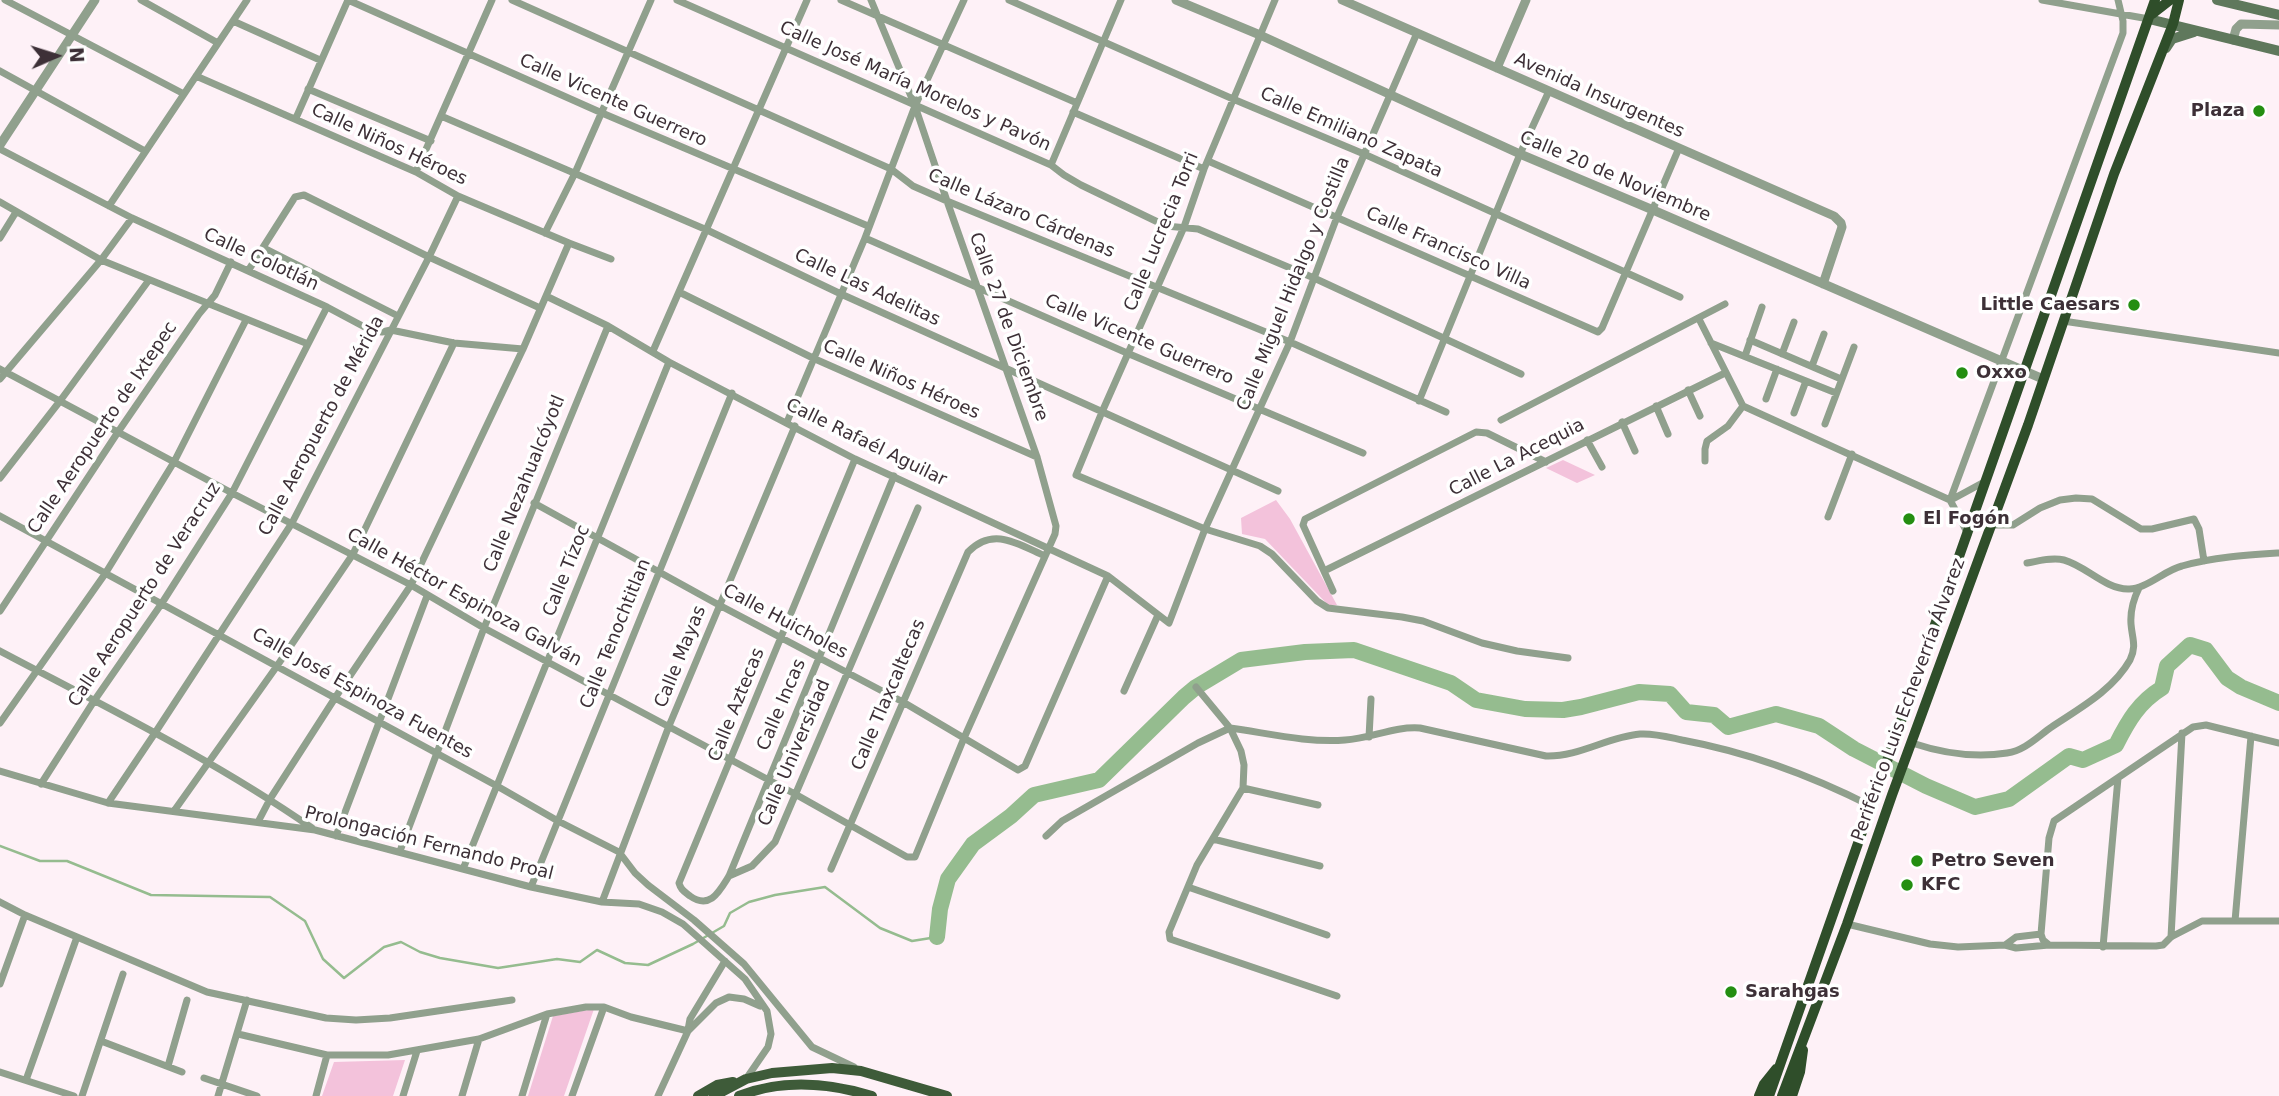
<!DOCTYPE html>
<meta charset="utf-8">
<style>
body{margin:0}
#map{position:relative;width:2279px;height:1096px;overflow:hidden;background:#fef1f7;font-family:"DejaVu Sans",sans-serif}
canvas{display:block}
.north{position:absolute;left:21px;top:21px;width:70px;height:70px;-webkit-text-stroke:5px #fff;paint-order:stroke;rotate:87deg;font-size:19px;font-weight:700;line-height:28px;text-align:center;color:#3d3037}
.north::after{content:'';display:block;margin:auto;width:24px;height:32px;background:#3d3037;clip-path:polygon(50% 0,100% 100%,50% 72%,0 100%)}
</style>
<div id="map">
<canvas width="2279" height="1096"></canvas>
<div class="north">N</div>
</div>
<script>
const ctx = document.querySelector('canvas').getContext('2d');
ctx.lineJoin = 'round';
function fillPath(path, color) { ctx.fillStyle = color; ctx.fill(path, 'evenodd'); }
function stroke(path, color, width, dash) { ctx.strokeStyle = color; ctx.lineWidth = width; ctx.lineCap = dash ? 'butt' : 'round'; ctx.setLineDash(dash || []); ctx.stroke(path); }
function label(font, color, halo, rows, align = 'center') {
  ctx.font = font + ' "DejaVu Sans",sans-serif'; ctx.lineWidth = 7; ctx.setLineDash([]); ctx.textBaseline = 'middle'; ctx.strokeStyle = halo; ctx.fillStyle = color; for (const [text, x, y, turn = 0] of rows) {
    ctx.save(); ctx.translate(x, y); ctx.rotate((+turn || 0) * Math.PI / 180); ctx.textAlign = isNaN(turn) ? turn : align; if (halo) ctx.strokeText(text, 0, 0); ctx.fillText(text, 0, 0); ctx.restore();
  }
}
fillPath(new Path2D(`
 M1563,460l32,15 -18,8 -31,-15z
 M1276,500l14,19 47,86 -8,1 -64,-67 -23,-5 -1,-16z
 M594,1009l-30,87h-36l25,-80z
 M405,1060l-12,36h-71l12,-34z`), '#f3c2db');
stroke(new Path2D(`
 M0,846l40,15h27l84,34 119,2 35,24 18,38 21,19 40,-31 17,-5 19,10 20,6 58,10 59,-9 23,3 17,-12 28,13 23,2 45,-21 31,-18 6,-13 19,-11 26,-7 50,-8 55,41 32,13 25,-4`), '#95bc8f', 2.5);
stroke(new Path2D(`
 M937,937l3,-28 8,-30 25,-35 38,-28 23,-21 65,-15 85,-83 12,-10 45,-27 64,-8 49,-2 97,33 25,17 49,9 38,1 18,-3 58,-15 31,2 16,18 28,3 14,12 48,-13 43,12 35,23 72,37 49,21 34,-8 60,-43 14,4 33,-15c12,-24 23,-43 46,-57l5,-22 23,-21 16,5 21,28 14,9 38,16`), '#95bc8f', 16);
stroke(new Path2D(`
 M5,0l179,94
 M141,0l77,43
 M348,0l254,113 266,113
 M512,0l379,169 22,17 34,15 343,141 156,70
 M677,0l374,165 13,10 17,10 85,41 32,3 116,49 207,96
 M841,0l236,103
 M1009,0l224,99 131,55 316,143
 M1275,0l-71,169 -20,58 -82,185 -26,63 129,54 55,17 12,8 45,47 11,7 74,9 21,4 59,22 35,8 51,7
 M2042,0l107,19
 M233,21l87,39
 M0,71l145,80
 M196,76l220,96 42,24 111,47 42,16
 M308,89l123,52
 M1073,112l131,57
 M441,116l266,114 134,64 437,197
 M296,118l52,-118
 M0,149l132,69 195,89 45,24 10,1 9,-2 63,13 69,6
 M1208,161l390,171 4,-4 77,-180
 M1051,165l70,-165
 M416,172l76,-172
 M0,202l101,58 207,84
 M109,206l138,-206
 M545,233l30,-60 76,-173
 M0,238l16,-26
 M865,238l262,115 236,100
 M264,248l134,68
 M248,271l47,-74 9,-2 125,62 111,51
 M679,292l136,67 222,98
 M546,296l62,30 61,36 186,97 253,117 61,47 36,-94 85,-187 47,-125 80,-184
 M1699,319l44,87 207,94 18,34
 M2063,321l216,32
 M1750,340l91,39
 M1711,343l125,50
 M653,351l154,-351
 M1782,354l12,-32
 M1745,356l17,-49
 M1812,366l12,-32
 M0,369l232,124 179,92 73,43 311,166 112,63h8l49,-119 91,-204 1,-8 -19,-69 -90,-256 -32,-95 -44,-106
 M0,379l101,-119 31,-42
 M1688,390l12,26
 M1766,399l11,-30
 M1419,401l101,-247 29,-63
 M1656,406l12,28
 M1794,413l12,-32
 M1501,420l224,-116
 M787,422l78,-184 50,-132 49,-106
 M1622,422l13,29
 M1825,424l29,-77
 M1587,440l15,27
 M855,459l-176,424c2,7 5,8 11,13 20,14 29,-4 39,-20l165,-400
 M1705,461v-12l2,-8 21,-15 15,-20
 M0,478l60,-77 89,-121
 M1950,500l173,-467v-12l-5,-21
 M1951,500l35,-19
 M534,503l185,102 184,97 115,68 7,-4 83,-190
 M0,516l497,270 61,35 61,31 16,21 13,12 46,35 50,44 68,83 42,20
 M1828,517l24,-63
 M1991,525h22l27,-17 20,-8 16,-2 16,1 49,30h11l42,-10 5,10 5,32
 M2027,563c12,-2 25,-6 37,-3 22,6 41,29 64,29 17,1 37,-19 54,-23 31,-9 65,-11 97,-13
 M1324,571l401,-198
 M1333,591l-30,-66 2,-6 171,-87 11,1 59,29
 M0,611l118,-179 81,-118 16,-19 16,-33
 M0,651c106,56 214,109 312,177
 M1196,687l34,41 11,23 3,14 -1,23 -46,77 -28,67 1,7 167,57
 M1124,691l34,-76
 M0,723l105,-149 69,-112 72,-142
 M1230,728c37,5 77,15 115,12 25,-1 49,-14 75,-12l126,28c33,1 61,-19 94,-22 14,-1 28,3 42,6 65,12 130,36 189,66
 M1369,737l2,-38
 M1912,743c30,10 64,15 95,10 19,-3 31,-17 46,-27 27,-18 60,-36 77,-66 7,-14 2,-22 1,-36 -1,-14 2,-24 8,-36
 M0,771l108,32 207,27 216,57 71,15 37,2 23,8 21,12 62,55 22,32 4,23 -3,13 -22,32
 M41,784l53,-83 68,-98 70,-110 95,-186
 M1243,788l75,17
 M108,803l47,-70 137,-210 137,-266 29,-61
 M174,811l103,-145 76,-112 101,-211
 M258,822l12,-23 65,-101 76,-113 112,-236 46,-106
 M336,836l91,-240
 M1046,836l16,-15 136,-78 32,-15
 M1213,839l107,27
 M400,851l84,-223 124,-302
 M463,869l206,-507
 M831,869l137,-317c25,-26 50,-8 77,4
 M729,876l23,-10 23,-24 143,-334
 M531,887l201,-494
 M1188,887l139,48
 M0,902l25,13 182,77 119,26 30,2 34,-2 122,-18
 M602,902l67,-176 126,-300
 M2235,921l16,-185
 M1847,924l83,20 28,3 47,-2 11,3 33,-3
 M2041,934l8,-96 5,-17 139,-94 13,-2 73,18
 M2041,934l2,6 6,5 107,1 7,-1 8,-8 31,-16h77
 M2171,937l11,-204
 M2005,945l11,-8 25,-3
 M2103,947l15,-169
 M0,984l25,-69
 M688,1030l2,-11 35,-58
 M238,1034l89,21h61l91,-16 68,-25 39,-7h18l27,10 57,14
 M101,1041l81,31
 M168,1066l19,-66
 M0,1072l74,24
 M204,1078l53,18
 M26,1080l51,-143
 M82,1096l41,-122
 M218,1096l29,-96
 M316,1096l11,-41
 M403,1096l14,-45
 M462,1096l17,-57
 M522,1096l25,-82
 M572,1096l32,-89
 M658,1096l30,-65 28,-28 13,-6 15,2 16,7`), '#90a08d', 7);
stroke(new Path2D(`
 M1176,0l84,35 260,119 133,56 390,169
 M1342,0l492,216 7,7 1,4 -19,57
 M2233,40l3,-11 5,-5 38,1
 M1497,68l29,-68
 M0,145l95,-145`), '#90a08d', 9);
stroke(new Path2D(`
 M2217,0l62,15
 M2149,19l130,32
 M2166,48l6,-9 22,-7`), '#5f785c', 10);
stroke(new Path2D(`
 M698,1096l19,-11 16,-3
 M714,1096l32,-17 26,-6 60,-5 29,3 86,25
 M739,1096c43,-17 90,-13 133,0`), '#3e5b39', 10);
stroke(new Path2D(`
 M2152,14l18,-14
 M1759,1096l5,-12 12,-15
 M1769,1096l386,-1096
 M1782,1096l65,-172 45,-129 136,-370 86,-251 59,-150 6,-24
 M1792,1096l8,-24 3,-22`), '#2f4e2a', 10);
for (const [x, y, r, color] of [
 [2259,111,7,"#248e11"],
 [2134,305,7,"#248e11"],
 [1962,373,7,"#248e11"],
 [1909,519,7,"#248e11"],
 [1917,861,7,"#248e11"],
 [1907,885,7,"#248e11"],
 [1731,992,7,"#248e11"]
]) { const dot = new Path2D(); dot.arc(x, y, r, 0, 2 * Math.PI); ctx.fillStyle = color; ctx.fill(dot); stroke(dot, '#fff', 2.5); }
label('18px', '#3d3037', '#fff', [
 ["Calle José María Morelos y Pavón",915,87,24],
 ["Avenida Insurgentes",1599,96,24],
 ["Calle Vicente Guerrero",613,101,24],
 ["Calle Emiliano Zapata",1351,133,24],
 ["Calle Niños Héroes",389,145,25],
 ["Calle 20 de Noviembre",1615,177,23],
 ["Calle Lázaro Cárdenas",1021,214,23],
 ["Calle Lucrecia Torri",1162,232,-68],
 ["Calle Francisco Villa",1448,249,24],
 ["Calle Colotlán",261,260,25],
 ["Calle Miguel Hidalgo y Costilla",1294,284,-68],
 ["Calle Las Adelitas",867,288,25],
 ["Calle 27 de Diciembre",1008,327,70],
 ["Calle Vicente Guerrero",1139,340,23],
 ["Calle Niños Héroes",901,380,24],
 ["Calle Aeropuerto de Mérida",322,426,-62],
 ["Calle Aeropuerto de Ixtepec",103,428,-56],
 ["Calle Rafaél Aguilar",866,443,26],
 ["Calle La Acequia",1517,458,-27],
 ["Calle Nezahualcóyotl",525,484,-68],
 ["Calle Tízoc",567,571,-68],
 ["Calle Aeropuerto de Veracruz",145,595,-57],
 ["Calle Héctor Espinoza Galván",464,598,29],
 ["Calle Huicholes",785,622,28],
 ["Calle Tenochtitlan",616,634,-68],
 ["Calle Mayas",681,657,-68],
 ["Calle José Espinoza Fuentes",362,694,29],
 ["Calle Tlaxcaltecas",889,695,-67],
 ["Periférico Luis Echeverría Álvarez",1909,700,-70],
 ["Calle Aztecas",737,705,-68],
 ["Calle Incas",782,705,-67],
 ["Calle Universidad",795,753,-67],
 ["Prolongación Fernando Proal",429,844,14]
]);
label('bold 18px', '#3d3037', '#fff', [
 ["Plaza",2245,111,"right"],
 ["Little Caesars",2120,305,"right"],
 ["Oxxo",1976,373],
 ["El Fogón",1923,519],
 ["Petro Seven",1931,861],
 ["KFC",1921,885],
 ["Sarahgas",1745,992]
], 'left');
</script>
